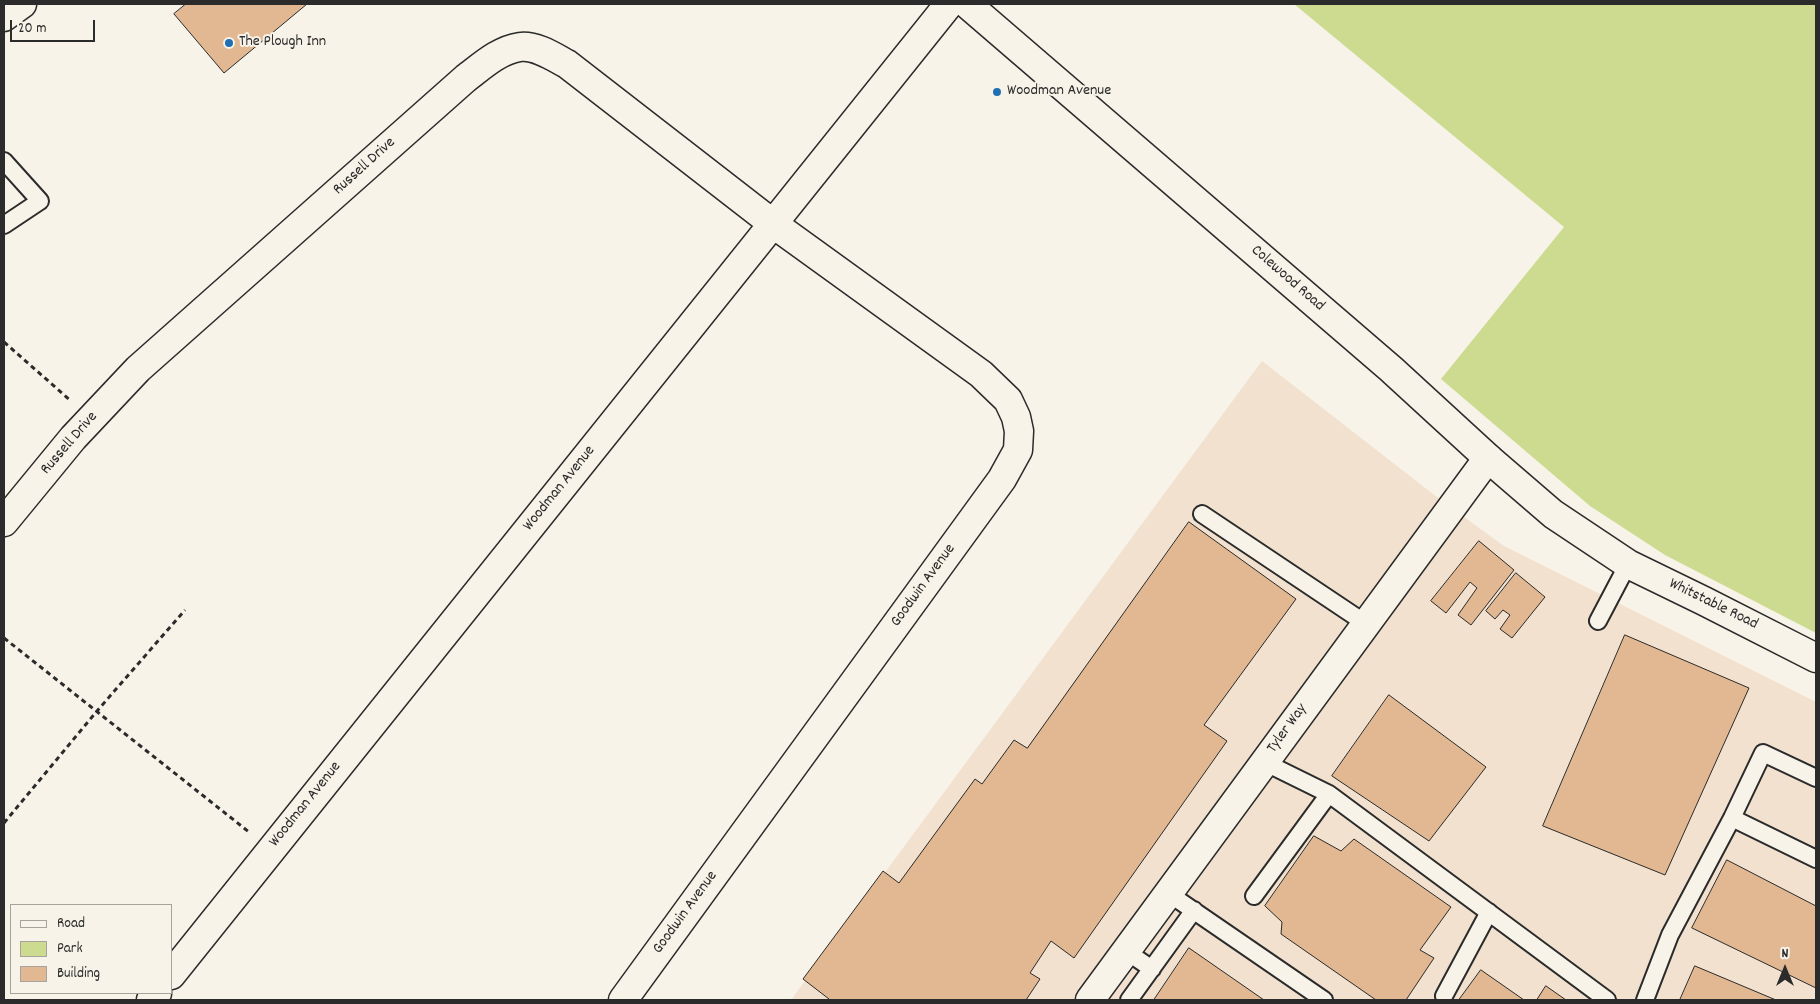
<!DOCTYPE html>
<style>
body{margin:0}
#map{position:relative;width:1820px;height:1004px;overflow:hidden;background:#f7f3e8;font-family:Dekko,sans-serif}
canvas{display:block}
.frame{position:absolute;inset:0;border:5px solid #2b2b2b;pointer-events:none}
.legend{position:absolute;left:10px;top:904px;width:162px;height:90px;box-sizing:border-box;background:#f7f3e8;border:1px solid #a5a39c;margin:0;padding:6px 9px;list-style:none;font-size:15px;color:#2b2b2b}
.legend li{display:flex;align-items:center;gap:10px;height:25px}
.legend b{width:25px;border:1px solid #a5a39c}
.north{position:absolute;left:1760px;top:944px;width:50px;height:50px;-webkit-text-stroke:4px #f7f3e8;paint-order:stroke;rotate:0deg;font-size:14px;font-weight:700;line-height:20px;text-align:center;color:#2b2b2b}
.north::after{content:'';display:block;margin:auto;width:18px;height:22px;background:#2b2b2b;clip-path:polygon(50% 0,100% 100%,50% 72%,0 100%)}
.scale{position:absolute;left:10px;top:20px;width:85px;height:22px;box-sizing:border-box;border:2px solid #2b2b2b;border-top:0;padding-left:6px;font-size:15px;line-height:18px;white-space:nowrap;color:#2b2b2b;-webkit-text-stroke:4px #f7f3e8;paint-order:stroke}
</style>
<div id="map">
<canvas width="1820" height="1004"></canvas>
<div class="frame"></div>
<ul class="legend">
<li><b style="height:6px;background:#f7f3e8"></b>Road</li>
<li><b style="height:14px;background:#ccdb8f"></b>Park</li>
<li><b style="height:14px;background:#e2b892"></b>Building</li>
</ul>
<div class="north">N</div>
<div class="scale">20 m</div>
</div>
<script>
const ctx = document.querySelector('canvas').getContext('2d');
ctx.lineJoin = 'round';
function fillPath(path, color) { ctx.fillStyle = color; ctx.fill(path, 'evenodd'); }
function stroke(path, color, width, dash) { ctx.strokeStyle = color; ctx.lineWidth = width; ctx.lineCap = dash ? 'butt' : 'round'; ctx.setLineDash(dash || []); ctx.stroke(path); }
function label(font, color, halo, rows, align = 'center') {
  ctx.font = font + ' Dekko,sans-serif'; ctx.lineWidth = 4; ctx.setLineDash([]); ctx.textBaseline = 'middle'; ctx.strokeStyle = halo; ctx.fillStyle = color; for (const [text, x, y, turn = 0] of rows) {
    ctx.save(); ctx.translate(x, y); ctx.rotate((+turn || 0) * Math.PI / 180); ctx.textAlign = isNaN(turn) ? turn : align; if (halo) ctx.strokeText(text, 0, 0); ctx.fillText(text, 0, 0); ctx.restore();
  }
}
fillPath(new Path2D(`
 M1262,361l180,140 62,45 312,156v298h-1025z`), '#f1e1ce');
fillPath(new Path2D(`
 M1294,4h522v629l-151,-78 -75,-49 -149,-127 123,-152z`), '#ccdb8f');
const building = new Path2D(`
 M186,4h121l-83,69 -50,-59z
 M1189,522l107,77 -92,126 23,16 -153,217 -23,-17 -21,32 10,6 -14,21h-198l1,-1 -26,-20 80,-108 16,12 76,-104 7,5 32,-44 13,8z
 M1479,541l35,29 -43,55 -13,-10 19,-27 -7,-6 -24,31 -15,-12z
 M1516,573l29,24 -33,41 -12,-9 10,-14 -7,-5 -8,9 -9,-8z
 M1625,635l124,53 -84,187 -122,-49z
 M1389,695l97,72 -57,74 -97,-65z
 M1314,836l27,15 13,-12 97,68 -31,43 14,8 -28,42h-30l-95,-66 1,-12 -17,-16z
 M1727,860l89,46v82l-124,-60z
 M1189,948l75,52h-110z
 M1695,966l81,34h-96z
 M1481,970l43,30h-65z
 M1546,986l20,14h-29z`);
fillPath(building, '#e2b892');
stroke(building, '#2b2b2b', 1);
const lane = new Path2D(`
 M4,161l36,40 -36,24
 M1202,514l163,109
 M1598,621l30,-57
 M1329,794l278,206
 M1732,818l84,41
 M1168,893l156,107
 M1254,896l75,-102 -65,-32
 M1126,951l26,18
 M1444,996l45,-84
 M1129,1000l65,-90
 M1645,1000l25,-65 62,-117 31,-65 53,25`);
const street = new Path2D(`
 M4,522l69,-84 65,-69 328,-291c16,-12 33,-28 54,-31 16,-2 34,10 47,17l205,159 209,151 27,26 8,17 3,14 -1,19 -16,29 -379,521
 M171,975l778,-971
 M151,1000l6,-7
 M1090,1000l398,-542`);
const secondary = new Path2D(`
 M967,4l424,365 97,89 65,56 75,50 76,37 112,57
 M4,17l18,-13`);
stroke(lane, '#2b2b2b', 20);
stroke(street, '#2b2b2b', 31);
stroke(secondary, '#2b2b2b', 31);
stroke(new Path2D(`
 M4,342l67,59
 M4,638l245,194
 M4,823l93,-112 88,-101`), '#2b2b2b', 3, [5, 4]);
stroke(lane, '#f7f3e8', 16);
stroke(street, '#f7f3e8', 28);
stroke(secondary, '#f7f3e8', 28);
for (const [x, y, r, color] of [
 [229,43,5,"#1f6fb2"],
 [997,92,5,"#1f6fb2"]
]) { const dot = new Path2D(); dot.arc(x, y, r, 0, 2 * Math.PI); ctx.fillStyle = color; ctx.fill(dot); stroke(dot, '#f7f3e8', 2); }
label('16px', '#2b2b2b', '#f7f3e8', [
 ["The Plough Inn",239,43],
 ["Woodman Avenue",1007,92]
], 'left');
label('16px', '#2b2b2b', '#f7f3e8', [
 ["Russell Drive",365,167,-42],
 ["Colewood Road",1287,279,41],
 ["Russell Drive",70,444,-49],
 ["Woodman Avenue",560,489,-51],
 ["Goodwin Avenue",924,586,-54],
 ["Whitstable Road",1713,605,26],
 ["Tyler Way",1288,729,-54],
 ["Woodman Avenue",306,805,-51],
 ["Goodwin Avenue",686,913,-54]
]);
</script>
